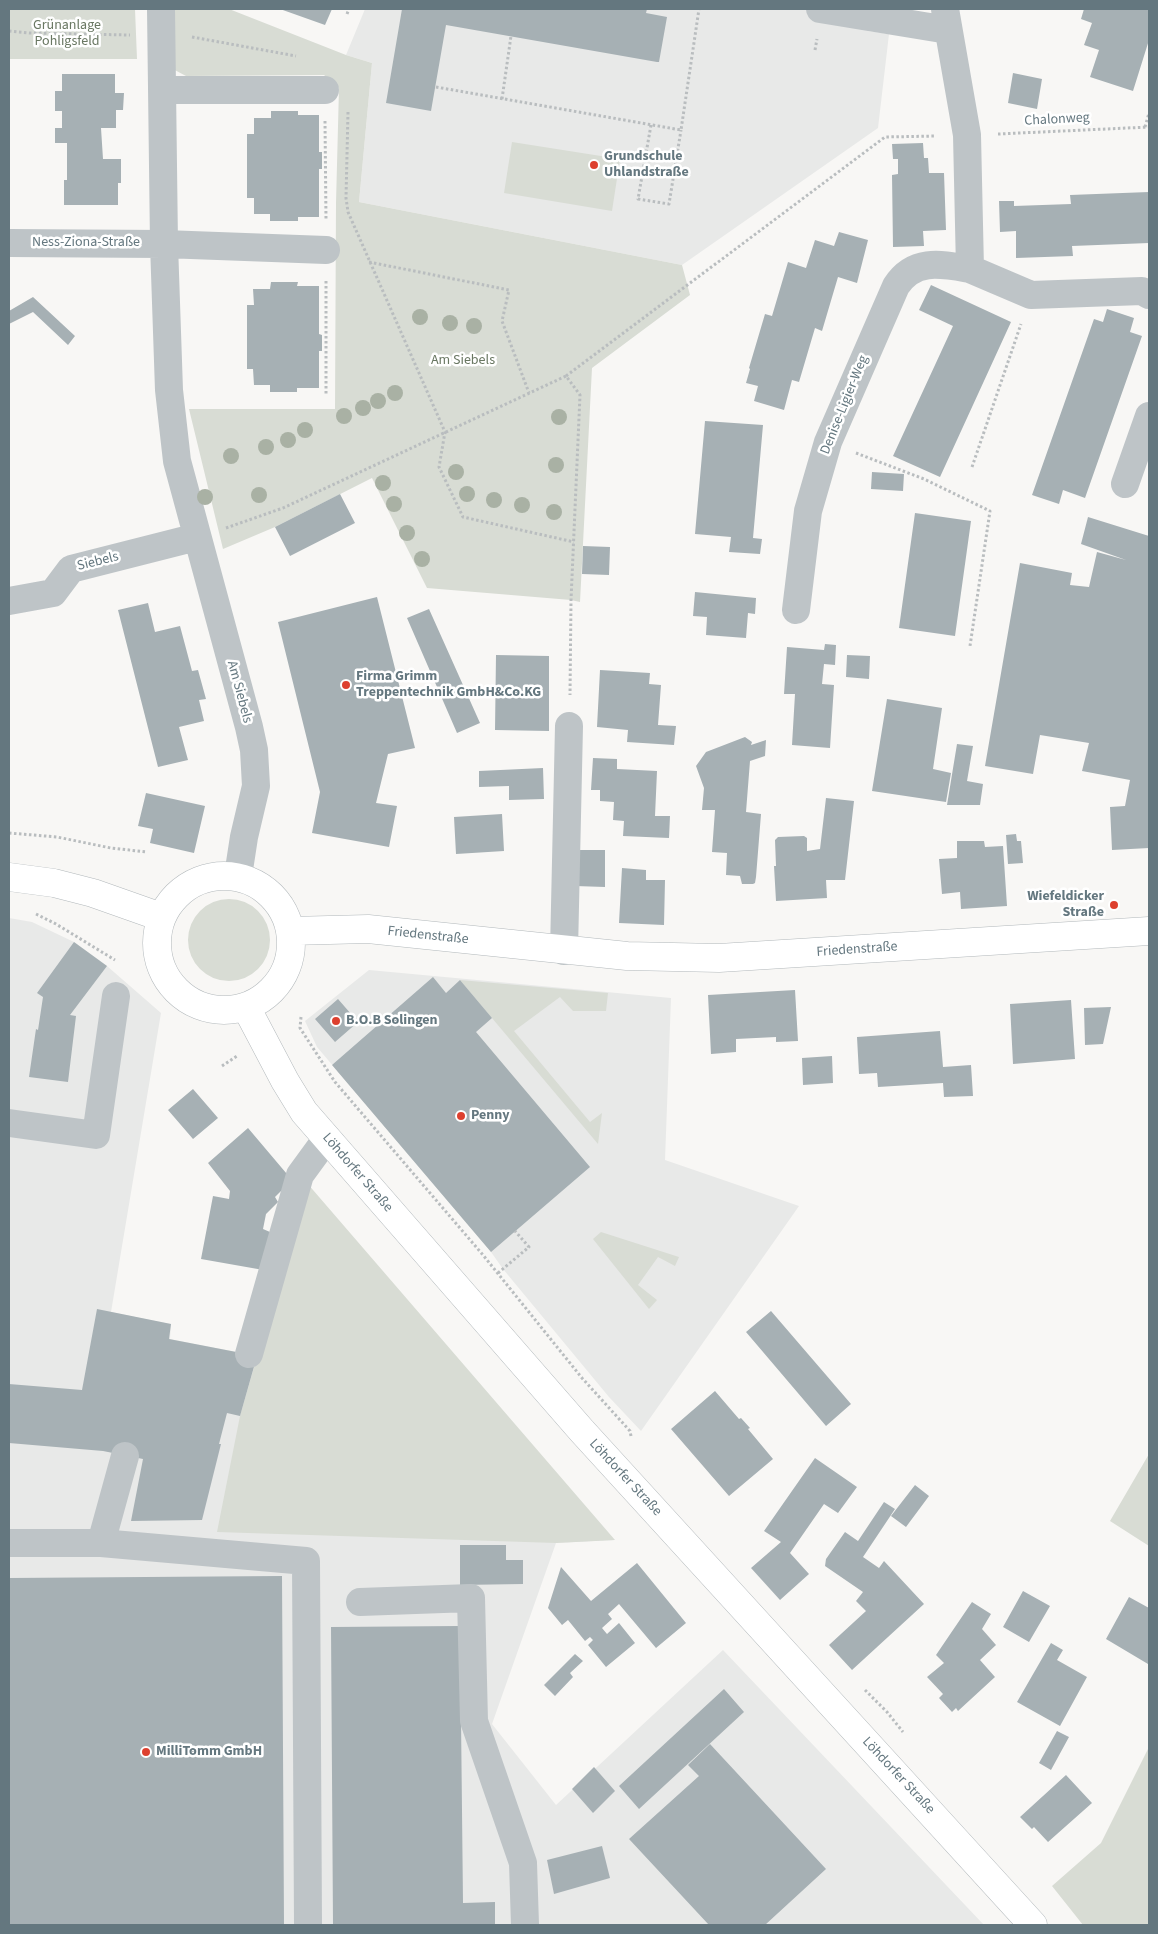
<!DOCTYPE html>
<meta charset="utf-8">
<style>
body{margin:0}
#map{position:relative;width:1158px;height:1934px;overflow:hidden;background:#f8f7f5;font-family:"Source Sans 3",sans-serif}
canvas{display:block}
.frame{position:absolute;inset:0;border:10px solid #64777f;pointer-events:none}
</style>
<div id="map">
<canvas width="1158" height="1934"></canvas>
<div class="frame"></div>
</div>
<script>
const ctx = document.querySelector('canvas').getContext('2d');
ctx.lineJoin = 'round';
function fillPath(path, color) { ctx.fillStyle = color; ctx.fill(path, 'evenodd'); }
function stroke(path, color, width, dash) { ctx.strokeStyle = color; ctx.lineWidth = width; ctx.lineCap = dash ? 'butt' : 'round'; ctx.setLineDash(dash || []); ctx.stroke(path); }
function label(font, color, halo, rows, align = 'center') {
  ctx.font = font + ' "Source Sans 3",sans-serif'; ctx.lineWidth = 5; ctx.setLineDash([]); ctx.textBaseline = 'middle'; ctx.strokeStyle = halo; ctx.fillStyle = color; for (const [text, x, y, turn = 0] of rows) {
    ctx.save(); ctx.translate(x, y); ctx.rotate((+turn || 0) * Math.PI / 180); ctx.textAlign = isNaN(turn) ? turn : align; if (halo) ctx.strokeText(text, 0, 0); ctx.fillText(text, 0, 0); ctx.restore();
  }
}
fillPath(new Path2D(`
 M365,9h507l-4,22 21,3 -11,94 -196,137 -323,-63 13,-139 -26,-8z
 M9,918l23,4 42,20 33,24 54,47 -50,299 60,12 -1,15 72,14 373,187 -59,3 -64,181 64,81 167,-155 261,275h-975z
 M369,970l302,28 -6,162 134,46 -158,225 -32,-34 -106,-128 -12,-17 -174,-205 -12,-26z`), '#e8e9e8');
fillPath(new Path2D(`
 M9,9h126l2,50h-128z
 M174,9h55l117,46 26,8 -13,139 323,63 8,30 -98,73 -12,234 -9,-2 -144,-12 -55,-110 -97,49 -52,22 -34,-140h146l1,-206 3,-115 -15,-13 -138,1 -15,-8z
 M512,142l108,17 -8,52 -108,-18z
 M188 940a41 41 0 1 1 82 0a41 41 0 1 1-82 0Z
 M460,980l148,13 -2,18h-33l-13,-14 -46,34 76,91 12,-9 -4,31z
 M307,1183l308,357 -59,3 -339,-11 23,-116z
 M601,1232l78,25 -4,9 -17,-9 -20,28 19,15 -8,9 -56,-70z
 M1149,1454v92l-39,-25z
 M1149,1747v178h-66l-31,-39 49,-43z`), '#d8dcd4');
fillPath(new Path2D(`
 M280,9h52l-7,16z
 M402,9h245l-1,4 21,4 -8,45h-2l-211,-37 -15,86 -45,-8z
 M1084,9h65v31l-16,51 -43,-14 9,-27 -15,-5 8,-22 -11,-4z
 M1013,73l29,6 -5,30 -29,-6z
 M62,74h53v19h9l-1,17h-7v18h-15l2,31h18v24h-3v22h-54v-25h3v-37h-12v-15h7v-17h-7v-20h7z
 M271,111h27v4h21v37h3v17h-3v48h-21v4h-28v-7h-16v-16h-7v-64h7v-16h17z
 M923,143l1,15h4l1,15h15l2,57 -23,1 1,15 -31,1 -1,-72 6,-1v-15h-5l-1,-15z
 M1149,192v51l-77,3 1,10 -57,2v-27l-16,1 -1,-31h15v5l57,-2 -1,-9z
 M839,232l29,8 -11,43 -19,-6 -16,54 -7,-3 -16,54 -7,-2 -8,30 -30,-9 4,-15 -12,-3 4,-14 -1,-1 16,-54 7,2 16,-54 18,6 9,-28 19,6z
 M271,282h27l-1,4h22v48l3,1v16h-3v37h-22v4h-27v-7h-16l-1,-16h-6v-64h7l-1,-16h17z
 M931,285l80,37 -71,155 -47,-21 60,-130 -34,-16z
 M33,297l42,39 -7,9 -35,-33 -24,12v-13z
 M1107,309l27,9 -4,14 12,4 -57,162 -22,-8 -4,14 -27,-9 62,-176 9,3z
 M705,421l58,4 -10,113 9,1 -2,15 -31,-2 2,-15 -36,-3z
 M872,472l32,2 -1,17 -32,-2z
 M340,494l15,29 -65,33 -15,-29z
 M915,513l56,8 -16,115 -56,-8z
 M1088,517l61,19v312l-37,2 -2,-43 15,-1 5,-26 -48,-9 7,-28 -49,-8 -7,39 -48,-8 35,-203 52,10 -2,12 19,2 8,-35 29,8 -45,-16z
 M583,546l27,1 -1,28 -27,-1z
 M695,592l61,6 -1,16 -7,-1 -2,25 -40,-3 1,-18 -14,-1z
 M377,597l38,151 -27,6 -12,49 21,3 -8,41 -77,-14 8,-41 -42,-170z
 M148,603l7,29 25,-6 12,45 6,-1 8,29 -7,1 5,21 -25,6 9,33 -30,7 -40,-157z
 M429,609l51,114 -23,10 -50,-115z
 M825,644l11,1 -1,20 -11,-1 -2,20 12,1 -4,63 -38,-3 3,-51h-11l3,-47 37,3z
 M496,655l53,1v75l-54,-1z
 M847,655l23,1 -1,23 -23,-2z
 M600,670l50,3 -1,11 12,1 -3,40 18,1 -2,19 -47,-3 1,-12 -31,-3z
 M887,699l55,9 -9,61 18,4 -5,29 -74,-11z
 M745,737l7,5 -1,3 15,-5 -1,16 -15,5 -4,51 15,2 -5,63 -1,6 -2,1h-11l-2,-8 -14,-1 1,-22 -15,-1 3,-42h-13l2,-22 -8,-22 10,-14z
 M957,744l16,2 -6,35 16,3 -3,21h-33z
 M593,758l24,1v10l40,2 -2,45h15l-1,22 -46,-2 1,-15 -11,-1 1,-18 -14,-1v-11h-9z
 M543,768l1,31 -35,1v-14l-30,1v-16z
 M146,793l59,13 -11,47 -44,-10 3,-14 -15,-3z
 M826,798l28,3 -9,79h-19l1,18 -51,3 -2,-35h2l-1,-26 3,-3 26,-1 3,2v13l13,-2z
 M502,814l2,37 -48,3 -2,-37z
 M1016,834l1,7h4l2,22 -15,1 -2,-29z
 M957,841h27l1,6 18,-1 4,60 -46,3 -1,-17 -18,2 -3,-35 18,-1z
 M576,850h29v37l-30,-1z
 M622,868l24,2v10h19l-1,45 -45,-2z
 M74,942l33,24 -37,49 6,1 -8,66 -39,-5 7,-48 2,1 5,-33 -6,-4z
 M433,977l13,16 14,-13 32,38 -16,14 114,135 -99,85 -159,-187z
 M795,990l3,51 -22,1v-5l-40,2v13l-25,2 -3,-59z
 M338,999l20,23 -23,20 -20,-23z
 M1071,1000l4,59 -62,5 -3,-60z
 M1111,1007l-8,37 -18,1 -1,-37z
 M940,1031l3,36 28,-2 2,31 -29,1 -1,-14 -65,4 -1,-14 -18,1 -2,-37z
 M832,1056l1,27 -30,2 -1,-27z
 M193,1089l25,29 -25,21 -25,-29z
 M248,1128l44,52 -17,17 3,5 -12,12 -3,15 14,6 -8,36 -68,-12 12,-63 16,3 1,-8 -22,-28z
 M97,1309l74,15 -2,15 88,17 -17,60 -13,-3 -8,31h2l-19,76 -71,1 12,-62 -40,-8 -94,-8v-59l73,6z
 M771,1311l80,93 -25,22 -80,-94z
 M715,1391l24,28 2,-1 9,10 -2,1 25,30 -44,37 -58,-67z
 M815,1458l42,29 -19,26 -14,-9 -34,49 19,21 -29,26 -29,-32 30,-26 -17,-11z
 M915,1485l14,11 -23,31 -15,-11z
 M884,1502l11,7 -32,48 16,11 5,-7 40,43 -72,66 -23,-25 37,-34 -10,-10 7,-9 -38,-26 1,-7 19,-27 13,9z
 M460,1545h46v15h17v24l-63,1z
 M637,1563l49,60 -30,25 -37,-44 -11,10 4,5 -10,9 5,6 12,-11 16,20 -29,24 -18,-22 5,-5 -3,-3 -5,4 -17,-21 -6,5 -14,-17 13,-41 30,34z
 M282,1576l2,349h-275v-347z
 M1023,1591l27,15 -21,36 -26,-15z
 M1129,1597l20,11 -1,56 -42,-25z
 M972,1602l19,12 -9,15 14,16 -16,15 15,17 -37,34 -2,-3 -4,4 -13,-14 4,-4 -16,-17 17,-14 -8,-8z
 M460,1626l3,277 32,-1v23h-162l-2,-298z
 M1051,1643l12,7 -6,10 30,17 -27,49 -43,-24z
 M575,1654l8,7 -13,12 3,4 -18,19 -11,-11z
 M724,1689l20,23 -105,97 -20,-23z
 M1057,1731l12,6 -18,33 -12,-7z
 M710,1744l116,125 -61,56h-56l-80,-86 70,-63 -11,-11z
 M594,1767l21,24 -22,22 -21,-24z
 M1066,1775l26,28 -44,39 -14,-15 -2,2 -12,-12z
 M602,1846l8,32 -56,16 -7,-34z`), '#a6b0b4');
const major = new Path2D(`
 M157 943a67 67 0 1 1 134 0a67 67 0 1 1-134 0Z
 M9,877l45,6 39,10 68,24
 M290,931l78,-2 259,27 92,2 430,-27
 M246,1007l39,74 19,31 278,319 451,494`);
stroke(major, '#b2b8bb', 29);
stroke(new Path2D(`
 M347,14l2,-5
 M9,31l21,2 100,2
 M192,37l104,19
 M815,50l2,-11
 M436,87l245,43 18,-121
 M502,99l9,-63
 M348,112l-2,86 2,14 97,220 -6,35 24,50 111,25
 M325,121l1,99
 M651,125l-13,74 31,5 12,-74
 M1145,127l4,-14
 M998,134l151,-7
 M369,262l140,28 -7,31 27,72
 M326,281v113
 M566,376l319,-239 51,-1
 M856,453l68,26 66,32 -20,135
 M972,467l49,-143
 M226,528l57,-20 283,-132 14,19 -9,205 -1,95
 M9,833l48,4 54,11 36,4
 M36,914l20,10 59,36
 M301,1017l-1,11 35,54 148,173 99,123 48,53 1,5
 M222,1066l15,-10
 M498,1273l31,-26 -14,-16
 M865,1690l22,22 16,20`), '#b9bdbf', 3, [2.5, 2.5]);
stroke(new Path2D(`
 M161,9l3,235 5,146 8,71 72,266 5,23 2,36 -12,51 -6,39
 M820,9l128,21
 M162,90h163
 M9,243l155,1 162,6
 M970,269l61,26 111,-4 7,4
 M1125,484l24,-68
 M9,601l44,-8 18,-24 126,-32
 M796,610l12,-99 20,-69 68,-156c18,-28 45,-22 74,-17l-3,-134 -22,-126
 M564,951l5,-225
 M9,1123l87,12 20,-139
 M249,1354l51,-179 27,-37
 M9,1543h92l205,18 2,364
 M101,1543l24,-87
 M360,1602l111,-4 3,123 49,142 2,62`), '#bec4c7', 28);
stroke(major, '#fff', 28);
ctx.fillStyle = '#a9b1a4';
for (const [x, y] of [
 [420,317],
 [450,323],
 [474,326],
 [395,393],
 [378,401],
 [363,408],
 [344,416],
 [559,417],
 [305,430],
 [288,440],
 [266,447],
 [231,456],
 [556,465],
 [456,472],
 [383,483],
 [467,494],
 [259,495],
 [205,497],
 [494,500],
 [394,504],
 [522,505],
 [554,512],
 [407,533],
 [422,559]
]) { ctx.beginPath(); ctx.arc(x, y, 8, 0, 2 * Math.PI); ctx.fill(); }
for (const [x, y, r, color] of [
 [594,165,5,"#dd402f"],
 [346,685,5,"#dd402f"],
 [1114,905,5,"#dd402f"],
 [336,1021,5,"#dd402f"],
 [461,1116,5,"#dd402f"],
 [146,1752,5,"#dd402f"]
]) { const dot = new Path2D(); dot.arc(x, y, r, 0, 2 * Math.PI); ctx.fillStyle = color; ctx.fill(dot); stroke(dot, '#fff', 2); }
label('14px', '#697762', '#fff', [
 ["Grünanlage",67,26],
 ["Pohligsfeld",67,42],
 ["Am Siebels",463,361]
]);
label('14px', '#64777f', '#fff', [
 ["Chalonweg",1057,120,-3],
 ["Ness-Ziona-Straße",86,243],
 ["Denise-Ligier-Weg",845,405,-68],
 ["Siebels",98,562,-14],
 ["Am Siebels",239,692,75],
 ["Friedenstraße",428,936,6],
 ["Friedenstraße",857,950,-4],
 ["Löhdorfer Straße",357,1173,49],
 ["Löhdorfer Straße",625,1478,47],
 ["Löhdorfer Straße",898,1776,47]
]);
label('bold 14px', '#64777f', '#fff', [
 ["Grundschule",604,157],
 ["Uhlandstraße",604,173],
 ["Firma Grimm",356,677],
 ["Treppentechnik GmbH&Co.KG",356,693],
 ["Wiefeldicker",1104,897,"right"],
 ["Straße",1104,913,"right"],
 ["B.O.B Solingen",346,1021],
 ["Penny",471,1116],
 ["MilliTomm GmbH",156,1752]
], 'left');
</script>
